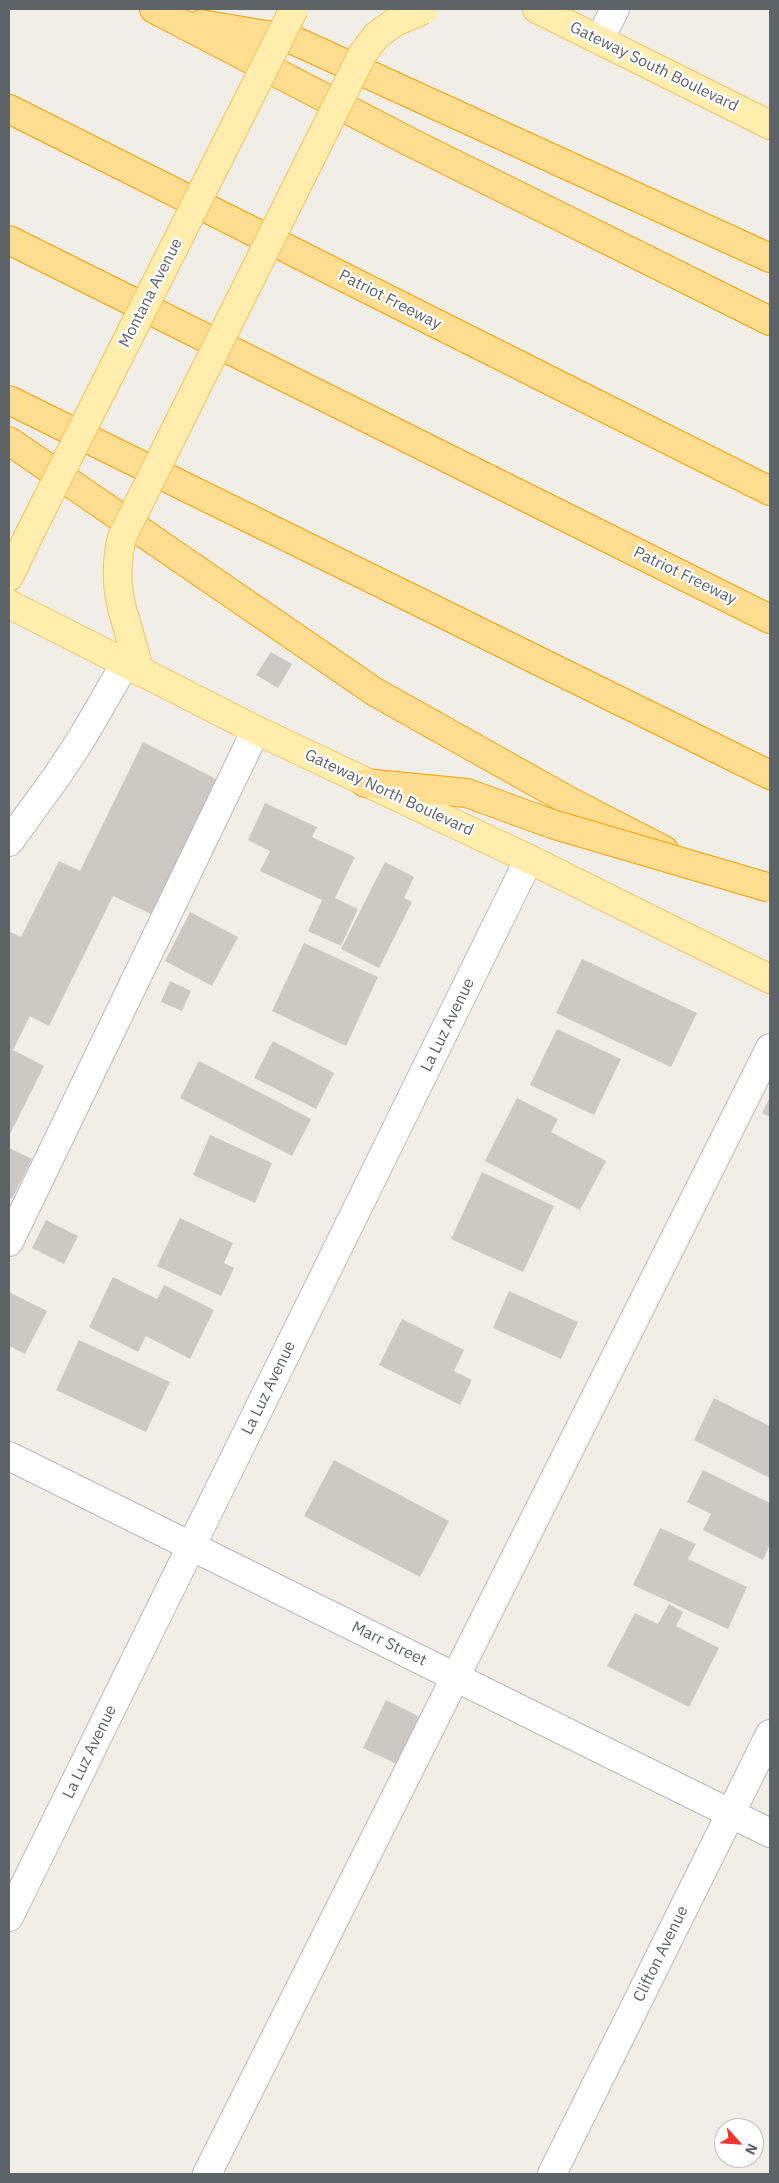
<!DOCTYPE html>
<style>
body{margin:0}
#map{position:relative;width:779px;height:2183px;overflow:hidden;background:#f1eee7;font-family:"IBM Plex Sans",sans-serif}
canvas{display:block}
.frame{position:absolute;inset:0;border:10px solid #5e6368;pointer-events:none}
.north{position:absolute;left:714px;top:2118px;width:50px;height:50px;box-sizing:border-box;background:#fff;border:1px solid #bfc1c3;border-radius:50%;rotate:116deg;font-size:14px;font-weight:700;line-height:20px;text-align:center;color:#5e6368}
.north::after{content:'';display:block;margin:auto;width:18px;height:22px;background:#ef352f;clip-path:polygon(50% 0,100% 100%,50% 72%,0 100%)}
</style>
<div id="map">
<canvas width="779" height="2183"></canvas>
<div class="frame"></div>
<div class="north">N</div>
</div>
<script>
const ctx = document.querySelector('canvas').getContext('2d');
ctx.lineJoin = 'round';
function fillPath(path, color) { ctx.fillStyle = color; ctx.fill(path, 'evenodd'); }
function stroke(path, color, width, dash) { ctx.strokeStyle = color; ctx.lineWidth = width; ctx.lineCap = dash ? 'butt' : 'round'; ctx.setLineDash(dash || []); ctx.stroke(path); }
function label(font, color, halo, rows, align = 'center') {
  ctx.font = font + ' "IBM Plex Sans",sans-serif'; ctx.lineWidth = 4.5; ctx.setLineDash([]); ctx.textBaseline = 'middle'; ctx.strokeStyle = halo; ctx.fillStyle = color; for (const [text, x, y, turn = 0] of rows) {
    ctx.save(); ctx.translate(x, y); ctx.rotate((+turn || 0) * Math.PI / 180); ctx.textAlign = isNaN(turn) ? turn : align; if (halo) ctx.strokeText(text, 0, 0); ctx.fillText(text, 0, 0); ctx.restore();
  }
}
fillPath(new Path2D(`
 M271,652l21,12 -14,24 -22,-13z
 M143,742l79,40 -67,134 -42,-20 -64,130 -19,-10 -17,34 31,16 -35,70v-205l12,6 38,-76 21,10z
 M265,803l52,24 -5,10 43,20 -20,41 23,11 -17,37 -33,-15 14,-31 -62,-29 10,-20 -22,-11z
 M385,862l29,15 -10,21 8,4 -33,66 -38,-19z
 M190,912l48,25 -26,49 -47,-25z
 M304,943l74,34 -32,69 -74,-35z
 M582,959l115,54 -26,54 -115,-54z
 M170,981l21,10 -9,20 -21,-9z
 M557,1029l64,30 -27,56 -64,-30z
 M273,1041l61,32 -18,36 -62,-31z
 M199,1061l112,58 -19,37 -112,-58z
 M770,1097v20l-8,-4z
 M517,1098l41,21 -7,13 55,29 -26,49 -95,-49z
 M210,1135l62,28 -17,40 -62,-28z
 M9,1148l23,11 -20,40 -3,-1z
 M482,1172l72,34 -31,66 -72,-33z
 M180,1218l53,25 -9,20 10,5 -13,28 -64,-30z
 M46,1220l32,16 -14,28 -32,-16z
 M113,1277l44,22 7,-14 50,25 -24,49 -44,-23 -8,16 -49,-25z
 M509,1291l69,31 -17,37 -68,-31z
 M9,1292l38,19 -22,43 -16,-8z
 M402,1319l62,31 -10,21 18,9 -12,25 -81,-40z
 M79,1340l91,42 -24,50 -90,-42z
 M714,1398l56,28v52l-76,-38z
 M334,1460l115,61 -29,56 -116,-61z
 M703,1470l67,33v41l-7,16 -60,-30 8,-16 -24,-12z
 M660,1528l36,16 -8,15 59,28 -19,42 -95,-44z
 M669,1604l14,8 -7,14 43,22 -30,59 -82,-41 28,-53 23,11z
 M386,1700l38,19 -23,47 -38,-18z`), '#ccc9c4');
const minor = new Path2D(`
 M599,40l16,-31
 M9,842l48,-66 25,-38 43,-74
 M9,1242l247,-512
 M9,1456l761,377
 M9,1917l520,-1058
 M207,2174l563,-1126
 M552,2174l218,-440`);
const major = new Path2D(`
 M537,9l233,116
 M9,577l20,-42
 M9,604l247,126 273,129 241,120
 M126,622l14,50`);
const highway = new Path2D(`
 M154,9l254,132 362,180
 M201,24l90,15 479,219
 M9,109l761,382
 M9,240l761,379
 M9,400l761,375
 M9,441l366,251 196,110 93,48
 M365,783l102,10 85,31`);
stroke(minor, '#b7babe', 30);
stroke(major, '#f6c35b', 30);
stroke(highway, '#f89f00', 30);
stroke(minor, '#fff', 28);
stroke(major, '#ffeeae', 28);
stroke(highway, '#ffdd90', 28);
const majorBridge = new Path2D(`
 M29,535l265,-526
 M126,622c-10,-29 -11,-55 -4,-85l240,-482 14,-19 19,-14 28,-12`);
const highwayBridge = new Path2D(`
 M552,824l218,64`);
stroke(majorBridge, '#f6c35b', 30, []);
stroke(highwayBridge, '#f89f00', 30, []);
stroke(majorBridge, '#ffeeae', 28);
stroke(highwayBridge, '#ffdd90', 28);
label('16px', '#5e6368', '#fff', [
 ["Gateway South Boulevard",654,67,26],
 ["Montana Avenue",151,293,-63],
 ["Patriot Freeway",390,300,27],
 ["Patriot Freeway",685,576,26],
 ["Gateway North Boulevard",389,793,25],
 ["La Luz Avenue",448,1025,-64],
 ["La Luz Avenue",269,1388,-64],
 ["Marr Street",389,1644,26],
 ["La Luz Avenue",90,1752,-64],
 ["Clifton Avenue",661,1954,-64]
]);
</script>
